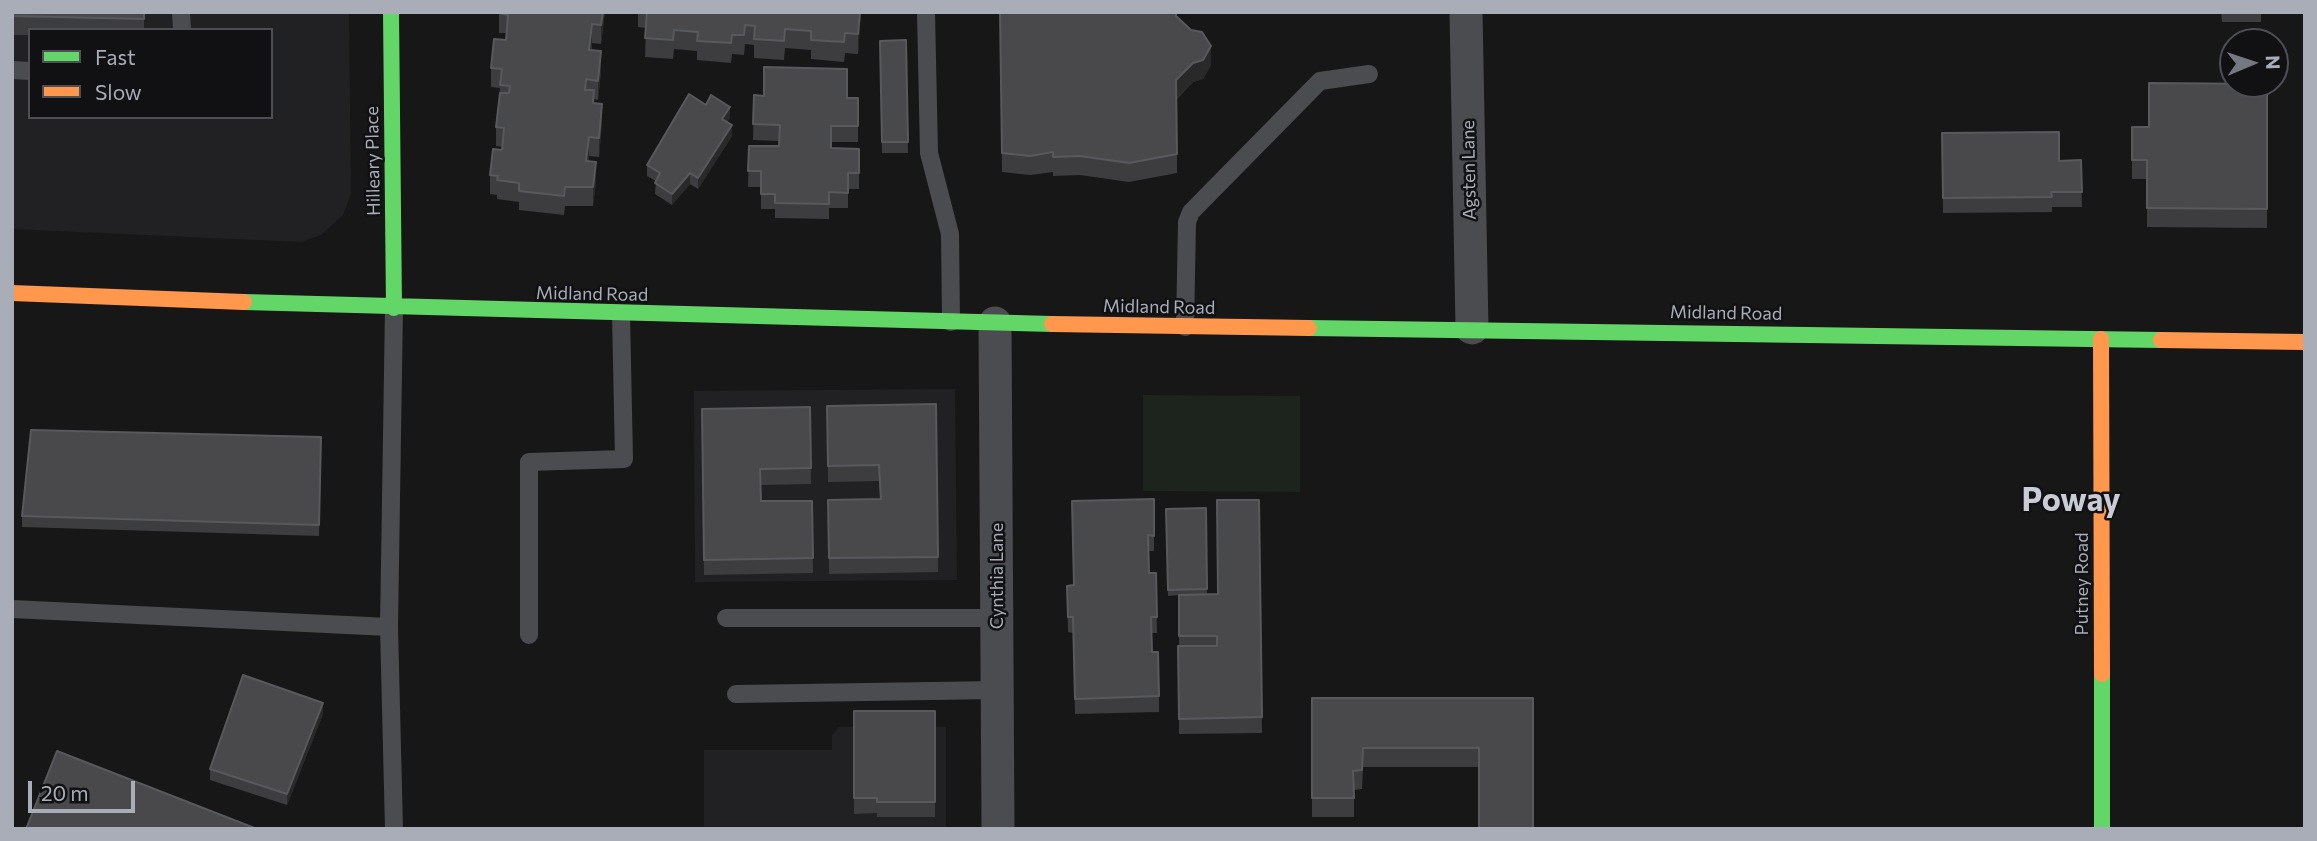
<!DOCTYPE html>
<style>
body{margin:0}
#map{position:relative;width:2317px;height:841px;overflow:hidden;background:#171717;font-family:Commissioner,sans-serif}
canvas{display:block}
.frame{position:absolute;inset:0;border:14px solid #a8adb8;pointer-events:none}
.legend{position:absolute;left:28px;top:28px;width:245px;height:91px;box-sizing:border-box;background:#111113;border:2px solid #4d4f55;margin:0;padding:9px 12px;list-style:none;font-size:21px;color:#a8adb8}
.legend li{display:flex;align-items:center;gap:14px;height:35px}
.legend b{width:35px;border:2px solid #4d4f55}
.north{position:absolute;left:2219px;top:28px;width:70px;height:70px;box-sizing:border-box;background:#111113;border:2px solid #4d4f55;border-radius:50%;rotate:88deg;font-size:19px;font-weight:700;line-height:28px;text-align:center;color:#a8adb8}
.north::after{content:'';display:block;margin:auto;width:24px;height:32px;background:#757880;clip-path:polygon(50% 0,100% 100%,50% 72%,0 100%)}
.scale{position:absolute;left:28px;top:781px;width:107px;height:32px;box-sizing:border-box;border:4px solid #a8adb8;border-top:0;padding-left:9px;font-size:21px;line-height:24px;white-space:nowrap;color:#a8adb8;-webkit-text-stroke:5px #111113;paint-order:stroke}
</style>
<div id="map">
<canvas width="2317" height="841"></canvas>
<div class="frame"></div>
<ul class="legend">
<li><b style="height:9px;background:#63d668"></b>Fast</li>
<li><b style="height:9px;background:#ff974d"></b>Slow</li>
</ul>
<div class="north">N</div>
<div class="scale">20 m</div>
</div>
<script>
const ctx = document.querySelector('canvas').getContext('2d');
ctx.lineJoin = 'round';
function fillPath(path, color) { ctx.fillStyle = color; ctx.fill(path, 'evenodd'); }
function stroke(path, color, width, dash) { ctx.strokeStyle = color; ctx.lineWidth = width; ctx.lineCap = dash ? 'butt' : 'round'; ctx.setLineDash(dash || []); ctx.stroke(path); }
function label(font, color, halo, rows, align = 'center') {
  ctx.font = font + ' Commissioner,sans-serif'; ctx.lineWidth = 5; ctx.setLineDash([]); ctx.textBaseline = 'middle'; ctx.strokeStyle = halo; ctx.fillStyle = color; for (const [text, x, y, turn = 0] of rows) {
    ctx.save(); ctx.translate(x, y); ctx.rotate((+turn || 0) * Math.PI / 180); ctx.textAlign = isNaN(turn) ? turn : align; if (halo) ctx.strokeText(text, 0, 0); ctx.fillText(text, 0, 0); ctx.restore();
  }
}
fillPath(new Path2D(`
 M12,12h337l2,181 -8,22 -22,20 -20,7 -289,-13zM30,30h241v87h-241z
 M955,389l2,191 -262,2 -1,-191z
 M839,727h107v102h-242v-79h128v-15z`), '#212123');
fillPath(new Path2D(`
 M1143,395l157,1v96l-157,-1z`), '#1d241e');
stroke(new Path2D(`
 M181,12l1,18
 M926,12l3,141 21,81 1,88
 M12,70l18,1
 M394,308l-5,319 5,202
 M1185,327l2,-105 4,-10 129,-131 49,-7
 M12,609l377,18
 M726,618h271
 M529,635v-173l95,-3 -3,-145
 M736,694l261,-4`), '#4b4c50', 18);
stroke(new Path2D(`
 M1466,12l6,316
 M995,323l3,506`), '#4b4c50', 33);
stroke(new Path2D(`
 M391,12l3,296
 M244,302l808,22
 M1309,328l852,12
 M2102,674v155`), '#63d668', 16);
stroke(new Path2D(`
 M12,293l232,9
 M1052,324l257,4
 M2101,339l1,335
 M2161,340l144,2`), '#ff974d', 16);
fillPath(new Path2D(`
 M12,12h132v18h-114v5h-18z
 M499,12h106l-4,32 -9,-1v7l9,21 -3,29 -4,-1v4l8,20 -3,34 -10,-1v5l7,20 -3,25h-28l-1,9 -45,-5v-8l-22,-3v-4l-7,-1v-19l12,-25 1,-3 -7,-1v-19l4,-39 -9,-1v-19l15,-28v-7h-7z
 M638,12h223l-3,42 -13,-1 -1,9 -33,-3v-9l-26,-2 -1,12 -30,-2v-13l-9,-1 -1,11 -12,-1 -1,9 -34,-3v-9l-23,-2 -1,10 -28,-2 1,-29 -8,-1z
 M1000,12l176,4 35,49 -8,14 -10,3 -16,17v74l-48,9 -49,-7 -27,1v-4l-23,3 -28,-3z
 M2221,12h40v10h-39z
 M906,40l2,113h-26l-2,-112z
 M2267,84v144l-120,-1v-48h-15v-52h17z
 M754,95l104,3v44h-27v6l28,1v40h-11v19h-19v11l-54,-1v-9h-14v-22h-13l1,-41h30v-5l-26,-1z
 M706,105l24,13 -3,4 5,14 -34,53 -8,-5 -18,21 -17,-11 1,-13 -9,-5v-11z
 M1942,133l117,28 22,-1 1,47h-30v5l-109,1z
 M936,404l2,168 -109,2 -1,-74 52,-1 -1,-18 -51,1 -1,-76z
 M810,407l1,77 -51,1 1,16h51l1,72 -109,2 -2,-166z
 M321,437l-2,99 -297,-9v-11z
 M1154,499v52h-5v22h7l1,60h-6l1,19 7,44v16l-84,2 -2,-81 -5,-1 -1,-46 6,-1z
 M1259,500l3,233 -83,1v-139l-11,1 -2,-87 40,-1 1,86h11z
 M1312,698h221l-54,69h-116l-1,22 -8,1v27h-42z
 M854,711h81v106h-58v-4l-23,1z
 M323,714l-36,91 -77,-25v-11z`), '#3d3d3f');
fillPath(new Path2D(`
 M603,12h2l-4,32v-19z
 M860,12h1l-3,42v-20z
 M592,24v19l-3,26v-19z
 M1211,46v19l-8,14 -10,3 -17,17v-19z
 M601,51v20l-3,29v-19z
 M602,104v19l-3,34v-19z
 M730,107v11l-8,12v-11z
 M732,125v11l-34,53v-11z
 M589,137v19l-3,24v-19z
 M596,162v19l-3,25v-19z
 M690,173v11l-18,21v-11z
 M323,703v11l-36,91v-11z`), '#29292a');
const building = new Path2D(`
 M12,12h132v7l-132,-3z
 M499,12h104l-2,13 -9,-1 -3,26 12,1 -3,30 -12,-2 -1,11h9l-1,13 9,1 -3,34 -10,-1 -3,24 10,1 -3,25h-28l-1,9 -45,-5v-8l-22,-3 1,-4 -8,-1 3,-26 9,1 2,-22 -8,-1 4,-34h9l1,-7 -10,-1 2,-16 -11,-1 3,-29 12,1 2,-25 -9,-2z
 M647,12h213l-2,22 -13,-1 -1,9 -33,-2v-9l-26,-2 -1,12 -30,-2 1,-13 -10,-1 -1,10h-12l-1,8 -34,-2 1,-9 -24,-2 -1,10 -28,-2z
 M1000,12h176v4l15,14 11,2 9,14 -8,14 -10,3 -17,17 1,74 -48,9 -49,-7 -27,1v-5l-23,4 -28,-3z
 M906,40l2,102h-26l-2,-101z
 M764,67l83,2v29h11v28h-27v22l28,1v24h-11v20l-19,-1v12l-54,-1v-9h-14v-23h-13l1,-25h30l1,-21 -27,-1 1,-29 10,1z
 M2149,83l118,1v125l-120,-1v-48h-15v-33h17z
 M689,94l17,11 5,-10 19,12 -8,12 10,6 -34,53 -8,-5 -18,21 -17,-11 5,-10 -13,-8z
 M2059,132v29l22,-1 1,32h-31l1,5 -109,1 -1,-65z
 M936,404l2,153 -109,1 -1,-58 53,-1 -2,-34 -51,1 -1,-60z
 M810,407l1,61 -51,1 1,32h51l1,57 -109,2 -2,-151z
 M31,430l290,7 -2,88 -297,-9z
 M1154,499v37l-6,-1 1,38h7l1,44h-6l1,35h6l1,44 -84,3 -2,-82h-5l-1,-31 7,-1 -2,-84z
 M1217,500h42l3,217 -83,2 -1,-73h39v-10h-38v-41l39,-1z
 M1206,508l1,81 -39,1 -2,-81z
 M243,675l80,28 -36,91 -77,-25z
 M1312,698h221v131h-54v-81h-116l-1,22 -9,1 1,27h-42z
 M854,711h81v91h-58v-4h-23z
 M57,751l200,78h-231z`);
fillPath(building, '#49494c');
stroke(building, '#58595d', 2);
label('18px', '#a8adb8', '#111113', [
 ["Hilleary Place",373,161,-91],
 ["Agsten Lane",1469,170,-91],
 ["Midland Road",592,294,1],
 ["Midland Road",1159,307,1],
 ["Midland Road",1726,313,1],
 ["Cynthia Lane",997,576,-90],
 ["Putney Road",2082,584,-90]
]);
label('bold 32px', '#c9ccd4', '#111113', [
 ["Poway",2071,500]
]);
</script>
